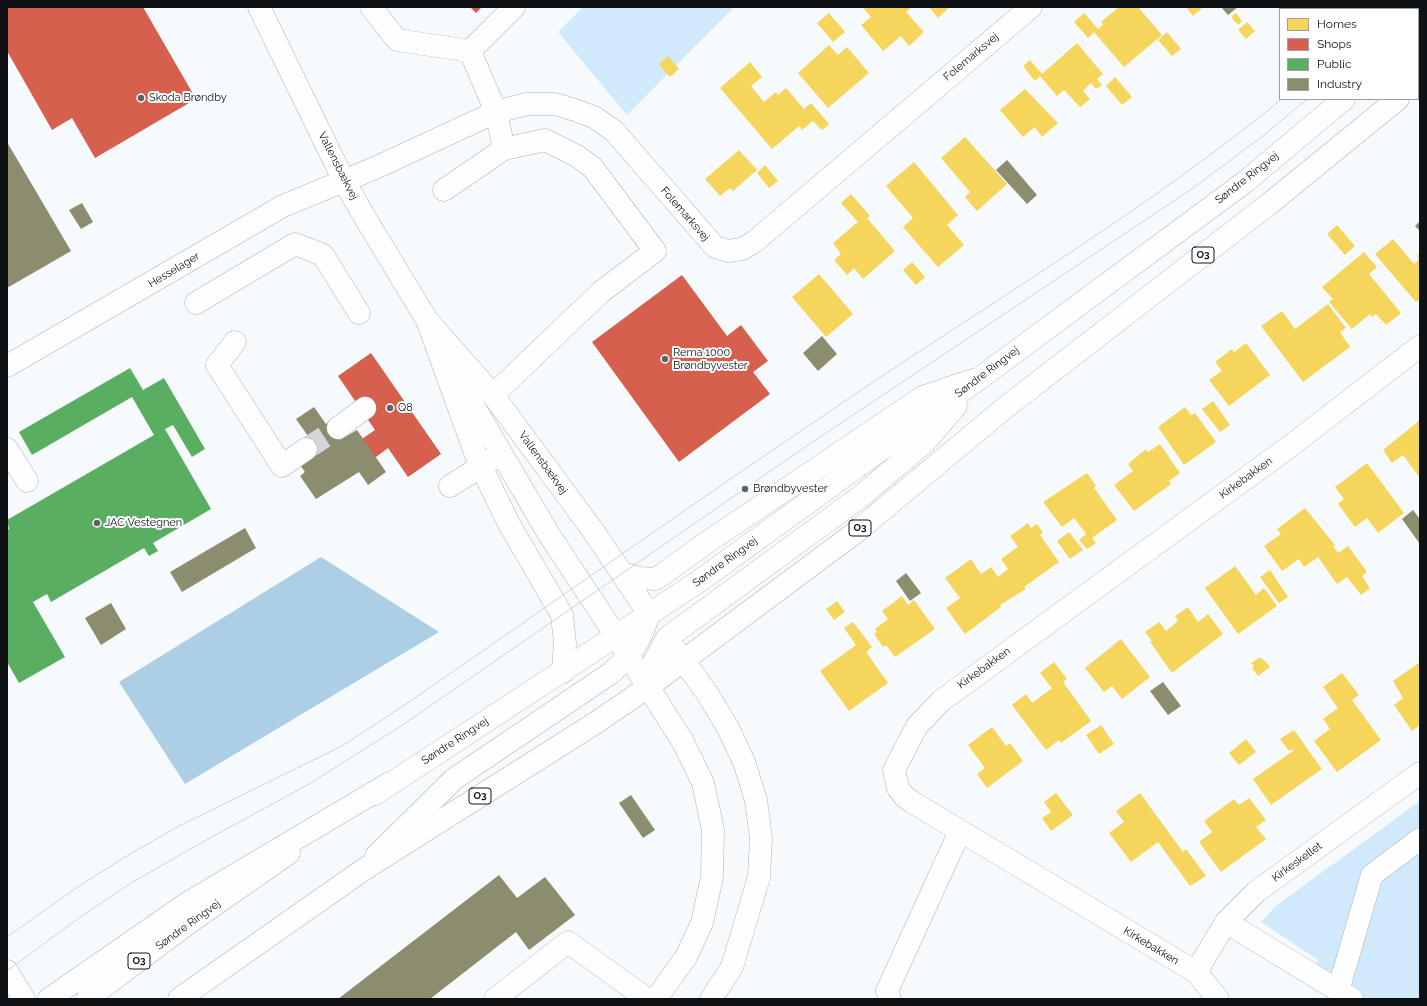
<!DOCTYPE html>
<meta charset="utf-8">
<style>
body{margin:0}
#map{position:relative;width:1427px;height:1006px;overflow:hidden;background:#f7fafc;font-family:Raleway,sans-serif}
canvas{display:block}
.frame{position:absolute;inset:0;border:8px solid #0e1215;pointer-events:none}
.legend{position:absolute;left:1279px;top:8px;width:140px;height:92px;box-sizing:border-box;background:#fff;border:1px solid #9fa0a1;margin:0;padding:5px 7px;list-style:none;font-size:12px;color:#0e1215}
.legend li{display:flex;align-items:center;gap:8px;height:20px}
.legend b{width:20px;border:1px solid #9fa0a1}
</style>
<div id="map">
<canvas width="1427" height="1006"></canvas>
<div class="frame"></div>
<ul class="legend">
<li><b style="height:11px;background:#f6d55c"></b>Homes</li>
<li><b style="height:11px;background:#d6604d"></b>Shops</li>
<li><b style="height:11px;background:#5aae61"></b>Public</li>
<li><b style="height:11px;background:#8c8c6e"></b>Industry</li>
</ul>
</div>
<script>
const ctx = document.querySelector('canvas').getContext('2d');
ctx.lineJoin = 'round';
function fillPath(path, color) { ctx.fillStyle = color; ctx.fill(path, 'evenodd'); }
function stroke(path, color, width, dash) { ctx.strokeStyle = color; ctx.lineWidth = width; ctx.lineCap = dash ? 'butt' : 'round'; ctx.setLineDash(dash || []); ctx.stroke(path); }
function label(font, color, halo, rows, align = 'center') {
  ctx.font = font + ' Raleway,sans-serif'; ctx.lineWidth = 4; ctx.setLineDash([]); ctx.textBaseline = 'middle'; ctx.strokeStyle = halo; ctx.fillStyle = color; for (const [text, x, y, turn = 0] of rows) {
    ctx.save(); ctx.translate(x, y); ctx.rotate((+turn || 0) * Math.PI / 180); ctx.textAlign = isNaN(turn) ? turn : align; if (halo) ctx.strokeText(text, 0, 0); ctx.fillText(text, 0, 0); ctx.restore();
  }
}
fillPath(new Path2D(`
 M583,7h151l-107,108 -69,-83z
 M1420,801v198h-88l-26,-16 12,-23 -57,-38 16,-17z`), '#d0eafb');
fillPath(new Path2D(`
 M321,557l118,75 -254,152 -66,-102z`), '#adcfe6');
fillPath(new Path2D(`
 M862,7h50l-6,5 18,20 -15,14 -8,-10 -18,15 -22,-26 10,-8z
 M929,7h21l-12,11z
 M1119,7h19l24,28 -38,32 -30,-35 -6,6 -14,-16 10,-9 14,16 5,-5 -2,-2z
 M1186,7h17l-10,9z
 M829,13l16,19 -12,10 -16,-19z
 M1236,13l6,8 -4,4 -7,-8z
 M1247,22l8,9 -9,8 -8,-9z
 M1167,32l14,17 -9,7 -14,-16z
 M1077,43l26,31 -6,5 5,6 -6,4 -5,-6 -8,8 7,8 -10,8 -16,-17 -7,6 -17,-20 -5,5 -12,-15 7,-6 12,14z
 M829,45l9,10 9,-8 22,26 -41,35 -30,-35z
 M668,56l11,13 -9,8 -11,-13z
 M750,62l12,15 -11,9 13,16 12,-10 2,3 8,-7 18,21 7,-6 18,21 -7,6 -9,-9 -11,9 -3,-4 -27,23 -52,-61z
 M1115,77l17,20 -10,8 -16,-19z
 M1025,89l33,34 -16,14 -7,-10 -12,10 -23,-27z
 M965,137l42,47 -30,27 -12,-14 5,-5 -29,-34z
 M739,150l18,20 -24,21 -3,-3 -10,8 -15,-17z
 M914,162l44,53 -11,10 17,20 -26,22 -35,-40 10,-9 -27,-32z
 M765,165l13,16 -9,7 -12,-15z
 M851,194l19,22 -3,2 28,33 -32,28 -9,-11 -7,7 -13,-15 7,-6 -8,-11 25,-21 -17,-19z
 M1337,225l18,21 -10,9 -18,-21z
 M1393,239l21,25 5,-5 -2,-3 3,-3v46l-4,3 -41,-48z
 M1364,252l13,15 -8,7 32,39 -15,12 -10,-11 -4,3 -2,-3 -18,15 -23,-27 4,-3 -11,-12z
 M912,262l13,15 -9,8 -13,-15z
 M819,274l34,40 -27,23 -34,-40z
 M1328,304l18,24 -6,4 10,15 -47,35 -42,-56 21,-15 13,18z
 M1246,343l24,32 -41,31 -20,-26 13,-9 -7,-9 17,-13 2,3z
 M1213,401l17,24 -10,7 -18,-23z
 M1185,407l6,8 4,-2 21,29 -32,23 -26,-38z
 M1420,420v58l-17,-23 -11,8 -9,-13z
 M1160,444l20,29 -11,8 2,3 -37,27 -20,-26 19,-14 -5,-7 18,-15 2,3z
 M1367,463l37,50 -26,20 -11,-15 -12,9 -17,-23 6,-5 -9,-12z
 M1087,473l9,13 -2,2 23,32 -25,18 4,5 -9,6 -8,-9 7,-6 -12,-16 -12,9 -19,-25z
 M1305,508l30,37 -2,1 5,7 10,-7 19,26 -5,4 8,12 -9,7 -14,-18 -10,7 -19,-27 -14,10 -5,-8 -17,12 -18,-25 17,-12 -4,-5z
 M1028,523l3,5 6,-4 6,8 -3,3 19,27 -35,25 2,2 -26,16 1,2 -36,27 -19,-26 14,-10 -15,-20 26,-19 10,15 10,-7 7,10 10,-8 -7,-10 17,-12 -8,-11z
 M1069,532l14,18 -13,9 -13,-18z
 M1235,566l21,29 8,-7 13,18 -39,28 -33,-46z
 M1270,570l18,27 -9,6 -19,-26z
 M902,596l6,9 6,-5 21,29 -40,28 -9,-12 -3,2 -9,-13 3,-2 -2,-3 13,-10 -6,-8z
 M837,601l8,11 -11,8 -8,-11z
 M1188,607l10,15 10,-8 15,20 -51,39 -22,-31 2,-1 -7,-9 14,-10 7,9 12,-10 -3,-5z
 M853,622l19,25 -6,5 22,31 -39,28 -29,-40 36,-26 -12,-17z
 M1121,639l29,38 -28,22 -10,-13 -8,6 -19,-24z
 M1260,657l2,3 1,-1 7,8 -12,9 -6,-8 2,-2 -3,-3z
 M1054,662l13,17 -4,3 28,39 -30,22 -2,-3 -13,10 -34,-45 14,-11 6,9 20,-15 -12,-15z
 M1420,662v63l-8,6 -18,-26 9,-7 -10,-17z
 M1342,673l17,22 -7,5 29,40 -44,32 -23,-31 16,-12 -7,-10 15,-11 -15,-21z
 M1101,725l13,19 -15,10 -13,-19z
 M992,727l14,19 4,-3 13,18 -36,27 -10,-14 8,-6 -17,-23z
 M1294,730l28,39 -51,36 -18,-26 40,-28 -1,-2 -3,2 -9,-12z
 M1246,739l10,13 -17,13 -10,-12z
 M1056,793l17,22 -22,16 -9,-13 9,-6 -7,-10z
 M1140,793l43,59 3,-3 20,27 -16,10 -32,-44 -27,20 -22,-29 15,-11 -8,-11z
 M1249,798l17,22 -10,7 10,12 -45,33 -22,-30 13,-10 -8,-11 30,-22 5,6z`), '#f6d55c');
fillPath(new Path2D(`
 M7,7h136l53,92 -101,59 -23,-40 -20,12 -45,-79z
 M470,7h12l-6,6z
 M682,275l45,61 14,-11 27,36 -15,11 17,22 -91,68 -87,-120z
 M371,353l70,101 -33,23 -20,-29 -16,12 -13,-19 16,-11 -37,-54z`), '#d6604d');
fillPath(new Path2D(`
 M130,368l13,22 21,-12 41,71 -13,8 -19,-32 -8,4 46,80 -58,34 5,8 -9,5 -5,-8 -93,54 -4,-8 -14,8 32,55 -46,26 -12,-21v-132l2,-1 -2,-9 147,-85 -22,-38 -100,58 -13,-23z`), '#5aae61');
fillPath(new Path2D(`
 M1221,7h17l-10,8z
 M7,142l64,109 -64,37z
 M1007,160l30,35 -10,9 -31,-34z
 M82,203l11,19 -12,7 -12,-19z
 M1420,221v10l-5,-5z
 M822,336l15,18 -19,17 -15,-18z
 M314,407l12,17 6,-5 13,18 12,-7 29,42 -18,13 -9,-13 -43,27 -16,-23 5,-4 -5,-7 1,-24 7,-5 -12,-17z
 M1413,510l7,9v25l-18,-25z
 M245,528l11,20 -74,44 -12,-20z
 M906,573l15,20 -11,8 -14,-20z
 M111,603l15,26 -25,16 -16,-27z
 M1163,682l18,24 -13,9 -18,-24z
 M631,795l24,35 -12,8 -24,-35z
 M499,875l18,23 28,-21 30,38 -46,35 -13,-18 -86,67h-92z`), '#8c8c6e');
stroke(new Path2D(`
 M306,449l32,-21`), '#d4d7d9', 22, [22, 11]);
const minor = new Path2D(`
 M259,7l85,174 23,40 60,99 21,42 100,171 68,103
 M371,7l26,33 73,11 26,61 8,37
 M470,51l44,-44
 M444,190l60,-41 41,-9 32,16 16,12 62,83 -54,41 -108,103
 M196,303l99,-59 28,11 36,58
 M235,342l-18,23 65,101 24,-17
 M7,366l276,-160 92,-38 121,-56 31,-8h28l20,6 19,7 20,14 101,116 13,4 14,-2 12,-7 277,-235
 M338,428l27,-20
 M7,449l20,32
 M450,486l46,-29
 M623,573l16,5 17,1 50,-36 217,-146 50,-17
 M376,856l78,-77 157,-106c21,-19 30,-33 38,-59l-55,-82 -101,-137 -66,-75
 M1226,922l126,77
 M1196,972l30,-50 30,-30 164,-119
 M1338,991l34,-116 48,-36
 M495,999l73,-57 79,57
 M890,999l-3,-8 73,-160
 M1218,999l-22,-27 -284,-170 -8,-6 -6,-8 -4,-18 23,-44 24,-25 352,-257 127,-98`);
const major = new Path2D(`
 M1418,33l2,-1
 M1418,81l2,-2
 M427,320l50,138 32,66 53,91 3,28 -2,29
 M616,636l67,106 20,41 10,47 -1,47 -10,46 -16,34 -30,42
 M675,649l32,44 21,35 16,34 12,38 5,38 -2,39 -27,90 -21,32
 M648,687l6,-25 13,-24 193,-141 65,-55 31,-36
 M375,794l323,-212 282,-204 265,-196 99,-83
 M87,999l103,-77 99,-69
 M179,999l184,-129 234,-148 51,-35 208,-155 150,-125 263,-203 129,-105`);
const highway = new Path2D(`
 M7,971l17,28
 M49,999l137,-95 204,-121`);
stroke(minor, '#aeb2b4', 23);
stroke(major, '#aeb2b4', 23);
stroke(highway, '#aeb2b4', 23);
stroke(minor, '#fefeff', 22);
stroke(major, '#fefeff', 22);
stroke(highway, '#fefeff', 22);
stroke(new Path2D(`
 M1388,9l2,-2
 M1411,9l2,-2
 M7,937l69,-49 54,-34 49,-28 163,-80 67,-44c152,-105 303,-212 457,-315 140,-94 285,-181 416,-288
 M7,971l72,-53 52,-35 70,-40 108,-59 92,-58 413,-285 382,-255 68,-51 43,-36`), '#d1d2d2', 1);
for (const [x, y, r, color] of [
 [141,98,4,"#606366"],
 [665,359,4,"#606366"],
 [390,408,4,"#606366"],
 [745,489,4,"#606366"],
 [97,523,4,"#606366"]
]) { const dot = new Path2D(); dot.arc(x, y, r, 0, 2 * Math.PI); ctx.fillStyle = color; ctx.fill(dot); stroke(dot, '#fff', 1.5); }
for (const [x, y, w] of [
 [1203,255,22],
 [860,528,22],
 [480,796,22],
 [139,961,22]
]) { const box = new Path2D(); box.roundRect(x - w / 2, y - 8, w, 16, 3); ctx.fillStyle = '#fff'; ctx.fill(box); stroke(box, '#0e1215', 1); }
label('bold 10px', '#0e1215', null, [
 ["O3",1203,255],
 ["O3",860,528],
 ["O3",480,796],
 ["O3",139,961]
]);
label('11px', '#0e1215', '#fff', [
 ["Folemarksvej",971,57,-40],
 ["Vallensbækvej",338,166,63],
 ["Søndre Ringvej",1247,178,-38],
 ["Folemarksvej",685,214,49],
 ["Hesselager",174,270,-31],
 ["Søndre Ringvej",987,372,-37],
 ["Vallensbækvej",543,463,54],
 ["Kirkebakken",1246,478,-36],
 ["Søndre Ringvej",725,562,-36],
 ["Kirkebakken",984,668,-36],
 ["Søndre Ringvej",455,741,-33],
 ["Kirkeskellet",1297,862,-36],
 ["Søndre Ringvej",188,925,-36],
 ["Kirkebakken",1151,946,31]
]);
label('11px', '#0e1215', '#fff', [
 ["Skoda Brøndby",149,98],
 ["Rema 1000",673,353],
 ["Brøndbyvester",673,366],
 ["Q8",398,408],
 ["Brøndbyvester",753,489],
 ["JAC Vestegnen",105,523]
], 'left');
</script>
